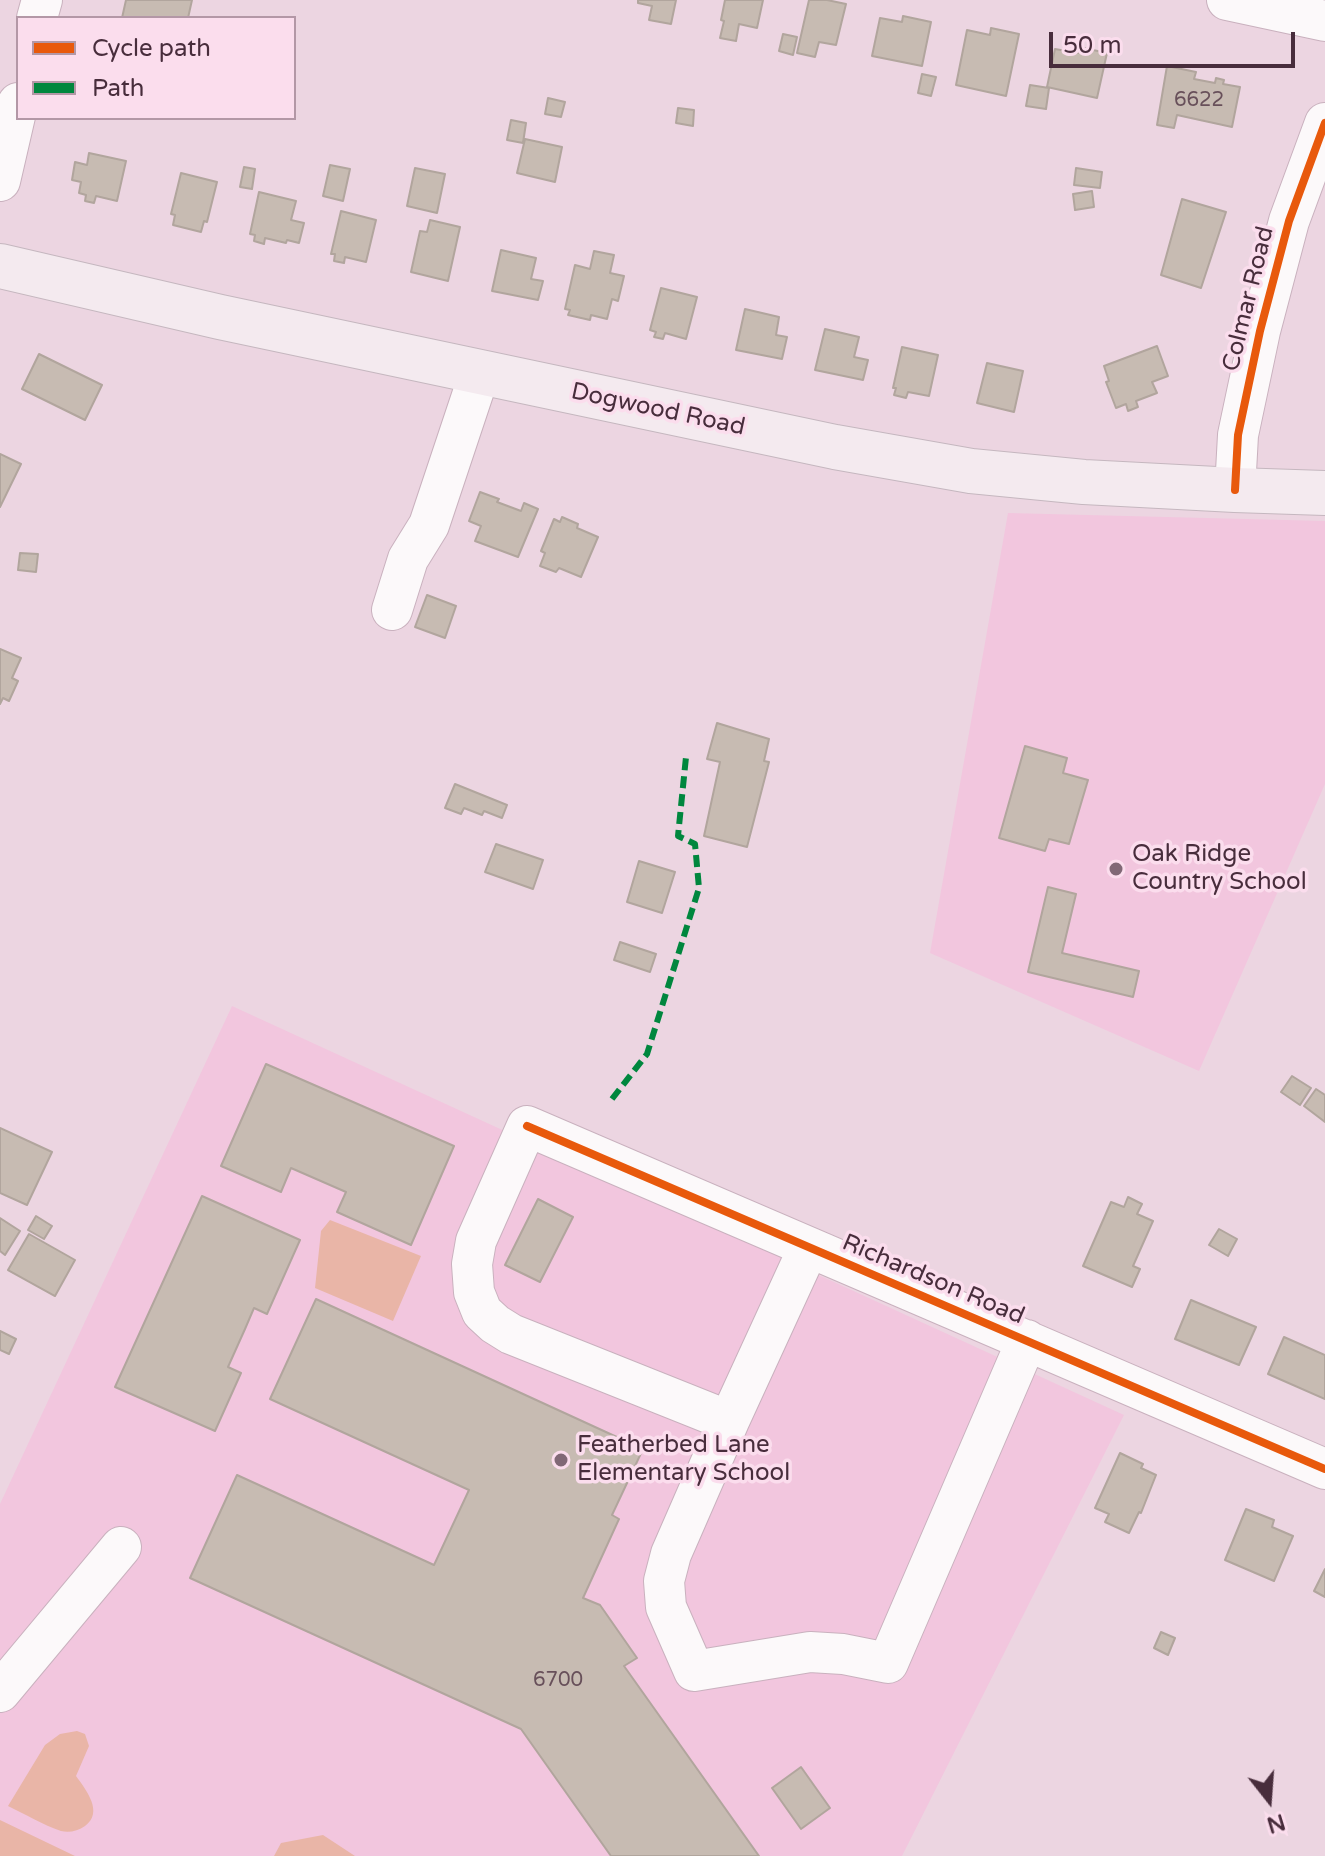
<!DOCTYPE html>
<style>
body{margin:0}
#map{position:relative;width:1325px;height:1856px;overflow:hidden;background:#ecd5e1;font-family:"Varela Round",sans-serif}
canvas{display:block}
.legend{position:absolute;left:16px;top:16px;width:280px;height:104px;box-sizing:border-box;background:#fbdded;border:2px solid #b397a6;margin:0;padding:10px 14px;list-style:none;font-size:24px;color:#482d3c}
.legend li{display:flex;align-items:center;gap:16px;height:40px}
.legend b{width:40px;border:2px solid #b397a6}
.north{position:absolute;left:1229px;top:1760px;width:80px;height:80px;-webkit-text-stroke:6px #fbdded;paint-order:stroke;rotate:163deg;font-size:22px;font-weight:700;line-height:32px;text-align:center;color:#482d3c}
.north::after{content:'';display:block;margin:auto;width:28px;height:36px;background:#482d3c;clip-path:polygon(50% 0,100% 100%,50% 72%,0 100%)}
.scale{position:absolute;left:1049px;top:32px;width:246px;height:36px;box-sizing:border-box;border:4px solid #482d3c;border-top:0;padding-left:10px;font-size:24px;line-height:28px;white-space:nowrap;color:#482d3c;-webkit-text-stroke:6px #fbdded;paint-order:stroke}
</style>
<div id="map">
<canvas width="1325" height="1856"></canvas>
<ul class="legend">
<li><b style="height:10px;background:#e8590c"></b>Cycle path</li>
<li><b style="height:10px;background:#00873e"></b>Path</li>
</ul>
<div class="north">N</div>
<div class="scale">50 m</div>
</div>
<script>
const ctx = document.querySelector('canvas').getContext('2d');
ctx.lineJoin = 'round';
function fillPath(path, color) { ctx.fillStyle = color; ctx.fill(path, 'evenodd'); }
function stroke(path, color, width, dash) { ctx.strokeStyle = color; ctx.lineWidth = width; ctx.lineCap = dash ? 'butt' : 'round'; ctx.setLineDash(dash || []); ctx.stroke(path); }
function label(font, color, halo, rows, align = 'center') {
  ctx.font = font + ' "Varela Round",sans-serif'; ctx.lineWidth = 7; ctx.setLineDash([]); ctx.textBaseline = 'middle'; ctx.strokeStyle = halo; ctx.fillStyle = color; for (const [text, x, y, turn = 0] of rows) {
    ctx.save(); ctx.translate(x, y); ctx.rotate((+turn || 0) * Math.PI / 180); ctx.textAlign = isNaN(turn) ? turn : align; if (halo) ctx.strokeText(text, 0, 0); ctx.fillText(text, 0, 0); ctx.restore();
  }
}
fillPath(new Path2D(`
 M1008,513l317,8v263l-126,287 -269,-118z
 M232,1006l892,409 -222,441h-902v-352z`), '#f2c6de');
fillPath(new Path2D(`
 M330,1220l91,36 -28,65 -78,-33 6,-57z
 M77,1731l8,3 4,12 -13,30c10,14 28,36 9,50 -7,5 -16,7 -24,5 -18,-6 -36,-17 -53,-25l37,-61 15,-11z
 M0,1820l75,36h-75z
 M323,1835l32,21h-81l7,-13z`), '#e9b5a7');
const building = new Path2D(`
 M126,0h66l-4,18h-66z
 M638,0h38l-5,24 -22,-4 3,-14 -14,-3z
 M725,0h38l-6,28 -18,-4 -3,17 -16,-3 4,-17 -3,-1z
 M809,0h18l19,4 -10,41 -17,-3 -4,15 -18,-4z
 M903,16l28,6 -9,44 -50,-10 8,-38 22,4z
 M991,28l28,6 -13,62 -50,-11 11,-55 23,5z
 M783,34l14,3 -4,18 -14,-4z
 M1079,47l28,6 -10,45 -50,-11 8,-38 23,4z
 M1167,66l29,6 -2,7 21,4 1,-5 8,2 -1,4 17,3 -8,40 -55,-12 -3,13 -17,-3z
 M922,74l14,3 -5,19 -13,-3z
 M1030,85l19,3 -3,21 -20,-3z
 M548,98l17,4 -4,15 -16,-3z
 M678,108l16,2 -1,16 -17,-3z
 M511,120l15,3 -3,20 -16,-3z
 M525,139l37,8 -7,35 -38,-9z
 M89,153l37,8 -9,40 -21,-5 -2,7 -9,-2 1,-6 -7,-2 2,-11 -9,-2 3,-18 12,3z
 M330,165l20,4 -7,32 -20,-5z
 M244,167l11,2 -3,20 -12,-2z
 M415,168l30,6 -8,39 -30,-7z
 M1076,168l26,4 -2,16 -26,-3z
 M181,173l36,9 -10,40 -3,-1 -3,11 -28,-7 2,-10 -4,-1z
 M1092,191l2,16 -19,3 -2,-16z
 M259,192l37,9 -5,19 13,3 -5,20 -12,-3 -1,3 -21,-5 -1,6 -10,-3 1,-6 -5,-1z
 M1182,199l44,13 -25,76 -40,-13z
 M341,211l35,9 -10,42 -21,-5 -1,6 -10,-2 1,-7h-4z
 M430,220l30,7 -12,54 -37,-9 9,-41 7,1z
 M501,250l35,8 -5,21 12,2 -5,19 -46,-9z
 M594,251l20,4 -4,18 14,3 -6,25 -6,-2 -5,20 -16,-4 -1,5 -22,-5 2,-5 -5,-1 10,-44 15,4z
 M661,288l36,9 -11,42 -21,-6 -2,6 -9,-2 2,-5 -6,-2z
 M745,309l34,8 -3,18 11,2 -5,22 -46,-9z
 M825,329l34,8 -5,20 14,3 -5,20 -48,-10z
 M1157,346l11,30 -16,6 5,11 -21,8 2,6 -10,4 -2,-7 -10,4 -10,-26 3,-1 -5,-15z
 M902,347l36,8 -9,41 -21,-4 -2,6 -12,-3 2,-7h-3z
 M39,354l63,31 -17,35 -63,-31z
 M987,363l36,8 -9,41 -37,-9z
 M0,454l21,10 -21,43z
 M480,492l19,7 -2,3 24,9 3,-8 14,6 -20,48 -43,-16 6,-15 -12,-5z
 M562,517l16,7 -1,4 21,9 -17,40 -22,-9 -3,4 -16,-6 5,-13 -4,-2 13,-32 6,3z
 M20,553l18,1 -2,18 -18,-2z
 M427,595l29,11 -11,32 -30,-11z
 M0,649l21,9 -9,20 6,3 -9,20 -6,-3 -3,6z
 M717,723l52,16 -5,22 5,1 -22,85 -43,-11 16,-74 -13,-3z
 M1025,746l42,12 -4,15 25,7 -19,64 -20,-5 -4,12 -46,-13z
 M455,784l52,21 -5,13 -18,-7 -2,4 -18,-7 -3,6 -16,-6z
 M496,844l47,16 -10,29 -48,-17z
 M639,861l36,11 -13,41 -35,-11z
 M1048,887l28,7 -14,59 77,18 -6,26 -105,-25z
 M620,942l36,12 -6,18 -36,-12z
 M266,1064l188,82 -43,99 -74,-33 9,-20 -55,-24 -10,24 -60,-26z
 M1292,1076l19,12 -11,17 -19,-13z
 M1316,1089l9,6v27l-21,-16z
 M0,1128l52,24 -25,53 -27,-12z
 M202,1196l98,44 -33,74 -13,-6 -9,21 -17,38 13,6 -26,58 -100,-44z
 M1128,1197l14,7 -5,10 16,7 -20,45 7,3 -8,18 -49,-21 28,-64 13,5z
 M538,1199l35,18 -33,65 -35,-17z
 M36,1216l16,10 -8,13 -16,-9z
 M0,1218l20,13 -15,24 -5,-4z
 M1219,1229l18,10 -9,17 -19,-11z
 M29,1234l46,26 -20,36 -47,-26z
 M316,1299l327,150 -31,66 7,4 -36,79 17,7 37,53 -13,8 135,190h-148l-90,-127 -331,-151 47,-103 197,90 35,-75 -199,-91z
 M1191,1300l65,27 -17,38 -64,-26z
 M0,1331l16,8 -7,15 -9,-4z
 M1284,1337l41,18v44l-57,-25z
 M1120,1453l23,11 -2,4 15,7 -15,38 -2,-1 -10,21 -24,-11 4,-8 -14,-6z
 M1246,1509l28,11 -2,7 21,9 -19,45 -49,-21z
 M1325,1569v28l-11,-6z
 M1161,1632l14,6 -7,17 -14,-7z
 M801,1767l29,41 -29,21 -29,-41z`);
fillPath(building, '#c7bbb2');
stroke(building, '#b1a59d', 2);
const minor = new Path2D(`
 M1227,0l98,21
 M37,18l5,-18
 M0,181l18,-78
 M1235,490l3,-55 22,-104 29,-110 36,-98
 M392,610l16,-51 21,-34 51,-153
 M808,1249l-79,172 -218,-87 -16,-10 -13,-12 -8,-20 -2,-28 4,-23 51,-115c265,116 532,228 798,343
 M729,1421l-58,133 -7,27 2,26 28,64 116,-19 33,2 45,9 139,-323
 M0,1692l121,-145`);
const major = new Path2D(`
 M0,266l220,51 615,130 136,24 113,11 151,8 90,3`);
stroke(minor, '#c9b1be', 42);
stroke(major, '#c5b7bf', 46);
stroke(minor, '#fcf9fa', 40);
stroke(major, '#f4eaef', 44);
stroke(new Path2D(`
 M612,1099l35,-45 52,-166 -4,-44 -17,-8 8,-79`), '#00873e', 6, [12, 6]);
stroke(new Path2D(`
 M1235,490l3,-55 22,-104 29,-110 36,-98
 M527,1126c265,116 532,228 798,343`), '#e8590c', 8);
for (const [x, y, r, color] of [
 [1116,869,8,"#816876"],
 [561,1460,8,"#816876"]
]) { const dot = new Path2D(); dot.arc(x, y, r, 0, 2 * Math.PI); ctx.fillStyle = color; ctx.fill(dot); stroke(dot, '#fbdded', 3); }
label('20px', '#68505a', null, [
 ["6622",1199,101],
 ["6700",558,1681]
]);
label('24px', '#482d3c', '#fbdded', [
 ["Colmar Road",1249,299,-76],
 ["Dogwood Road",658,410,12],
 ["Richardson Road",933,1280,23]
]);
label('24px', '#482d3c', '#fbdded', [
 ["Oak Ridge",1132,855],
 ["Country School",1132,883],
 ["Featherbed Lane",577,1446],
 ["Elementary School",577,1474]
], 'left');
</script>
